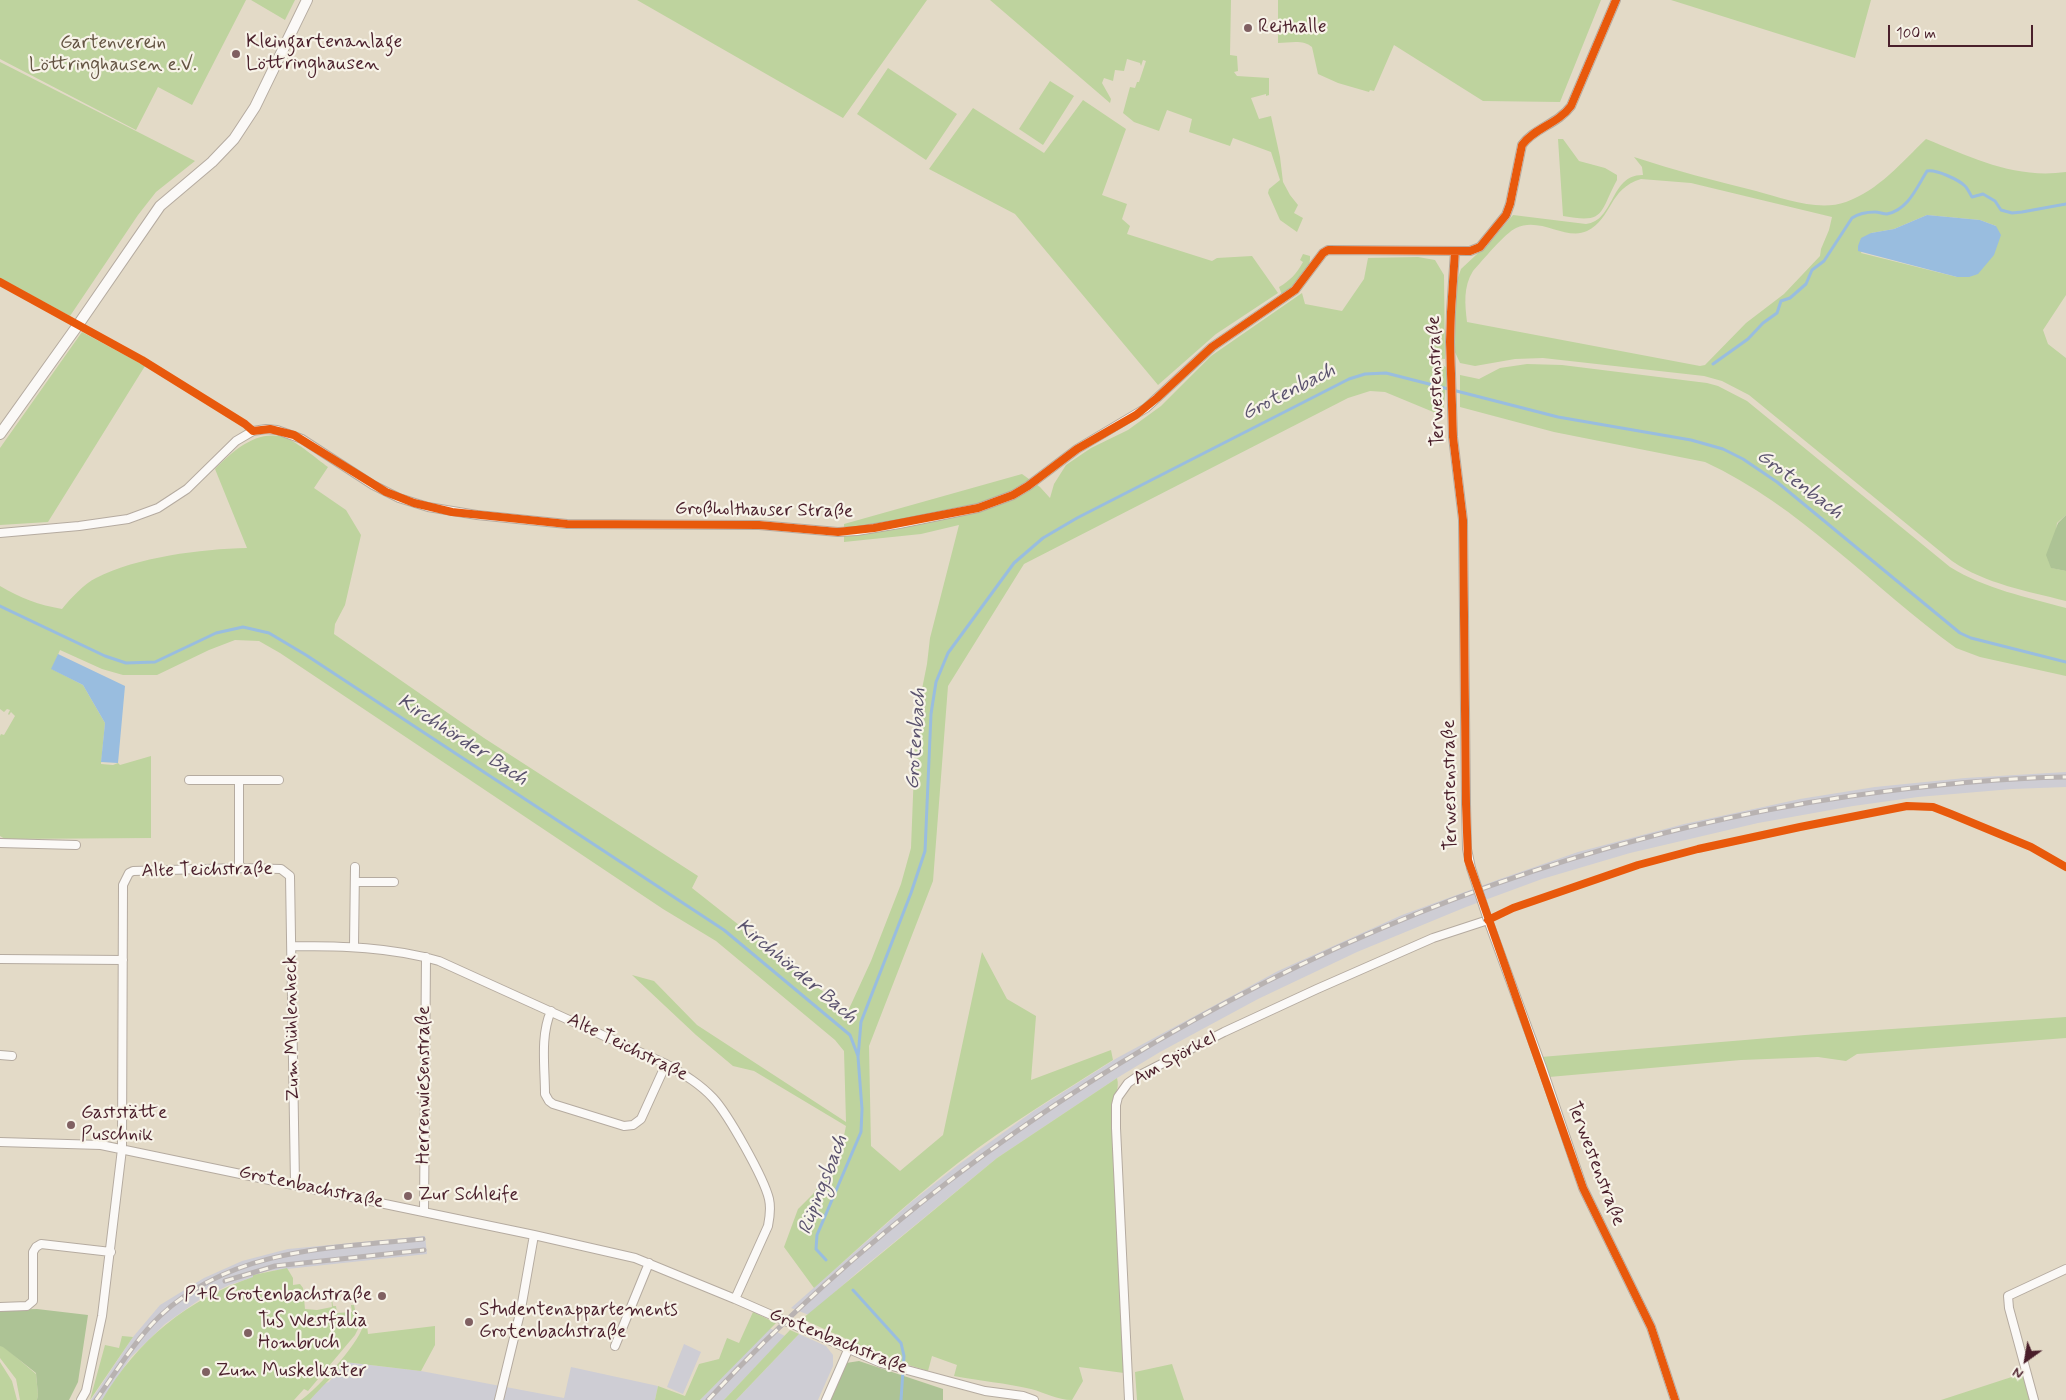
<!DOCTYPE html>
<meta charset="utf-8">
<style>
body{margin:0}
#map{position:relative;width:2066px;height:1400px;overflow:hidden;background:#e3dac7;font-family:Mynerve,sans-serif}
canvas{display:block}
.north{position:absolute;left:2001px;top:1335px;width:50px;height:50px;-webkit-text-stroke:4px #f7f3e8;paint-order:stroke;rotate:212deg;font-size:14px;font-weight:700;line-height:20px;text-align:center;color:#4a1f2b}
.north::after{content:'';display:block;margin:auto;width:18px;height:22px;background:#4a1f2b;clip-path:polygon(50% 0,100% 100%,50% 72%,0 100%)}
.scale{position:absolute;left:1888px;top:25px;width:145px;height:22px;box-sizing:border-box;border:2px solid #4a1f2b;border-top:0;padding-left:6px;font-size:15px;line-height:18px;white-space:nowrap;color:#4a1f2b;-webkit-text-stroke:4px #f7f3e8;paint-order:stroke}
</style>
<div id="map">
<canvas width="2066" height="1400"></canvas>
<div class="north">N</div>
<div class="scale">100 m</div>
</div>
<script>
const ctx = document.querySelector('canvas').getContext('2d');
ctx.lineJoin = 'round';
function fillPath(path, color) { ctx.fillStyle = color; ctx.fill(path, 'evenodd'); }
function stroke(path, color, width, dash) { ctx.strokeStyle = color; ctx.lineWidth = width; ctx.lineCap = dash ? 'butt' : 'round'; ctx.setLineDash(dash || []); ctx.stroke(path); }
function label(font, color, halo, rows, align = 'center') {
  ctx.font = font + ' Mynerve,sans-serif'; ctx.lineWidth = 4.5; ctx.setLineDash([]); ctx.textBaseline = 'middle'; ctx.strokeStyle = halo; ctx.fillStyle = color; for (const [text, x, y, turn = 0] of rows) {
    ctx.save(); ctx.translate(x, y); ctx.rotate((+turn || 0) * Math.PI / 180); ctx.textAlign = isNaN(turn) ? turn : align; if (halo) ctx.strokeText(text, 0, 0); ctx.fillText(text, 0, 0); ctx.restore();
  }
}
fillPath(new Path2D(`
 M2066,772v15l-54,2 -94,8 -65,9 -95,17 -128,30 -88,26 -76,28 -109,45 -99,47 -98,53 -43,26 -120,80 -138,113 -50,44 -18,-7 119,-105 48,-38 77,-55 82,-52 161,-87 124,-56 98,-36 78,-27 106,-28 116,-25 75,-12 90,-9z
 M425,1236l2,18 -159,17 -15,4 1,2 -25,8 -30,15 -34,24 -34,33 -29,43h-11l42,-63 27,-32 44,-27 38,-17 46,-12z
 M769,1328l16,8 -61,64h-24z
 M799,1334l27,12 7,9v11l-15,34h-82z
 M684,1344l17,8 -18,42 -16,-7z
 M345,1362l76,9 143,27 7,-31 87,19 -3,14h-345l13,-16 6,-2z`), '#cecdd4');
fillPath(new Path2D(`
 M0,0h246l-54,105 -34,-18 -22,43 -136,-71z
 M251,0h44l-10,20z
 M637,0h290l-84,118z
 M990,0h241l-1,55 7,1 1,15 -4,1 3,4 32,2v17l-3,1v-2l-15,4 8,21 12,-3 9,41 3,25 7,13 8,10 -4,8 9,5 -6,14 -17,-12 -12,-27 1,-4 11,-9 -9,-28 -38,-14 -3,8 -41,-14 3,-13 -25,-9 -8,21 -25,-9 -11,-9 7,-26 5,1 2,-6h2l7,-21 -3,-1 -2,6 -1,-3 -13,-4 -3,12 -9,-1 -2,11 -9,-3 -2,5 9,16 -1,4z
 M1278,0h323l-41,102 -77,-1 -89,-56 -20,46 -4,-1 -1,2 -31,-9 -20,-9 -6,-27c-9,-8 -23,-4 -34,-4z
 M1671,0h200l-16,58z
 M0,62l195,99 -39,31 -18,23 -68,101 -70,-38z
 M888,68l69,46 -31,46 -69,-46z
 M1050,81l24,15 -31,49 -24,-16z
 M1083,100l43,29 -24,66 25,9 -5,15 8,7 -3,8 85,27 5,-3 35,-2 26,37 -62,41 -58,51 -143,-171 -86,-45 44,-61 71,45z
 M1558,139h5l16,22 26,7 12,7v5c-18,33 -11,44 -54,36z
 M1926,139c47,19 88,40 140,33v123l-23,35 5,14 18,14v157l-9,8 -5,45 14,3v30c-39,-10 -80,-17 -114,-40l-203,-166 -27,-14 -18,-5 -161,-18 -28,1 -40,7 -15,-3 -6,-13 2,-67 5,-14 30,-28 22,-26 73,9c29,-3 24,-50 57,-49l-1,-8 -8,-10c40,13 81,24 122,34 27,7 62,21 90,11 33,-12 55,-39 80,-63zM1641,179l50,4 141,34 -3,13 -8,19 -1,7 -36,38 -38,29 -41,42 -5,1 -233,-44c-2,-18 -4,-35 6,-51 10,-11 32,-38 43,-43 24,-12 50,13 71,3 26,-13 21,-42 54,-52zM1927,215l53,5 16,6 -39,51 -96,-24 10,-20 23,-4z
 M1303,254l7,2c1,17 -16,30 -28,39l-3,-8c11,-6 18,-14 24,-25l-3,-2z
 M1418,257l17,3 9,15 1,84 -19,-2 20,10 1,6 -4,43 -58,-24 -15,-1 -22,7 -324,166 -76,122 -15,195 -64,165 2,100 29,25 43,-36 39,-183 25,47 29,17 -5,64 80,-30 2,10c-52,33 -106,65 -155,103 -50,39 -97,83 -144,125l-30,-41 14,-38 15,-15 28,-44 5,-24 -92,-55 -21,-5 -37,-31 -64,-60 22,6 43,44 149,97 -2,-71 -9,-11 -119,-99 -53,-32 -383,-256 -21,-12 -24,-1 -26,10 -52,25h-34l-21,-6 -42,-19 -8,19 31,16 22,38 -4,41 12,1 5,-2 2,2 31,-9v82l-146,1 -5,-3v-100l1,-2 3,1 11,-19 -4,-4 -2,3 -1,-1 2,-4 -3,-1 -3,3 -4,-3v-123c20,12 39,19 62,23 9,-11 22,-25 34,-31 41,-21 105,-29 151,-30l-32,-79c18,-18 43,-41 71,-31 11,4 31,21 42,29l-14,21 32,22 15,25 -16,70 -10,19 -1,10 150,104 214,138 -6,12 156,123 23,-50 30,-77 10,-36 5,-129 11,-55 3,-26 29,-113 -38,9 -77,8v-18l178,-50 18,13 10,11 4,-14 12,-19 25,-17 37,-18 33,-24 50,-50 91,-63 3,11 37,7 22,-32 4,-21z
 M82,332l63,34 -97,156 -48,3v-77z
 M1527,364l35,1 145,18 11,3 29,15 203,166c36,22 76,30 116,41v68l-86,-19 -24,-9c-83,-60 -157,-143 -251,-186l-151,-30 -94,-25v-32l19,4 21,-11z
 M2066,1017v21l-209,16 -11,7 -28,-4 -77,3 -192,17 -8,-20 264,-22z
 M1117,1078c3,11 -3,18 -5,29l12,266 -45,-6 4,14 -11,19c-15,0 -26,-7 -41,-11 -25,-6 -51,-8 -77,-13l3,-11 -25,-9 -4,15 -52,-16 -3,-4 -71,-32 195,-161z
 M287,1268l6,10v7l7,-1 3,4 2,21 12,1 15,-3 -2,-23 3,22h3l1,7 15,-1 -1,-7h3l5,22 -4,8 -47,56 -4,-2 -10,11h-192c36,-60 84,-100 151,-123v-2z
 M753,1312l23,11 -76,77h-45l3,-14 27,10 14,-32 20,-5 8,-21 12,5z
 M363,1326h4l1,8 67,-8v19l-14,26 -76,-9c-11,14 -23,24 -35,38h-9c17,-12 56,-54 62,-74z
 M790,1330l9,4 -63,66h-12z
 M122,1336l11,1 -43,63 15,-55 14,3z
 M0,1346h3l33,28 2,21 -1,5h-17l-4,-21 -16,-21z
 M0,1362l12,19 5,19h-17z
 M1172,1364l12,36h-47l-2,-28z
 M2027,1372l8,28h-94z`), '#bed39e');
fillPath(new Path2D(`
 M2066,515v56l-15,-3 -5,-13 12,-32z
 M37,1309l51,6 -10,67 -9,18h-32l1,-5 -2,-22 -33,-26 -3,-1v-36z
 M859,1361l84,28v11h-113l16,-37z`), '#adc395');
fillPath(new Path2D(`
 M1927,215l53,5 16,6 5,9 -7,20 -16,19 -9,3h-12l-99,-26v-5l3,-8 10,-5 23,-4z
 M58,654l67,32 -7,77 -17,-1 4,-39 -22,-38 -32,-16z`), '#99bddf');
stroke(new Path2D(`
 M1713,364l35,-25 15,-16 14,-10 4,-12 9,-3 16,-14 6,-14 12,-9 28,-43c6,-4 15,-6 23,-6 4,0 8,2 12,2 21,-4 30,-27 40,-43 9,-2 32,9 38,15 3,3 5,8 7,11l11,-3 12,7 6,9 11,3 10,-1 44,-8
 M0,606l105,50 21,7 29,-1 61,-29 27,-6 26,6 37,22 418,275 126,105 8,21
 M826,1260l-10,-11 1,-14 44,-103 1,-23 -4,-52 3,-35 50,-129 14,-42 6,-137 5,-32 12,-29 66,-90 29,-25 34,-20 272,-139 16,-5 21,-1 172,44 133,23 32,9 20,10 34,23 183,151 11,5 95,24
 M853,1290l48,53 3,13 -3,44`), '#99bddf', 3);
const street = new Path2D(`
 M1455,251l-4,61 -1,30 3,95 10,83 3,284 1,45 4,19
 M0,533l79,-7 49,-7 30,-11 29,-19 49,-48 17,-10 13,-2 11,1 25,9 71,46 26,13 29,9 49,8 90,9 192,1 79,7 19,-1 42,-7 79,-16 35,-13 15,-9 49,-37 69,-41 66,-61 83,-57 28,-37 5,-3 142,1 10,-4 26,-32 4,-11 12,-59c12,-17 36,-21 49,-39l45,-106
 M189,780h50v88
 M239,780h40
 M0,843l76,2
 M355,882h39
 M292,946c50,0 99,1 147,15l227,103c17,10 33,19 47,34 15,16 51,80 56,101 2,9 1,17 -1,27l-33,73
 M354,946l1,-79
 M0,959l123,1
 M551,1011c-11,25 -6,56 -6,83l4,7 4,3 71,22 9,-1 8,-6 25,-55
 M0,1055l12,1
 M0,1142l101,3 433,90 101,23 100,41 146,64 104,28 38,5 11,4
 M424,1212l2,-255
 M0,1307l27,-1 6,-5v-49l3,-5 5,-3 70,8
 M615,1346l34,-83
 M81,1400l5,-9 16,-75 20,-167 1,-264 6,-12 4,-2 106,-3 42,1 9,7 5,308
 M499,1400l22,-91 13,-74
 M826,1400l22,-50
 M1129,1400l-13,-272v-23l2,-8 10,-14 10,-7 86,-44 93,-43 116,-51 55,-18 55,150 40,118 68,139 24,73
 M2034,1400l-25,-92 -1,-12 58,-27`);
const secondary = new Path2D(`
 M0,434l78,-109 82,-119 52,-44 22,-23 21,-32 52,-107`);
stroke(street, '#b5aba0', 10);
stroke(secondary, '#b5aba0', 12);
stroke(street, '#fbf9f7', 8);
stroke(secondary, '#fbf9f7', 10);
const rail = new Path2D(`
 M225,1281l50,-15 149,-16
 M96,1400c20,-28 39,-60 64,-84 72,-68 171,-68 263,-77
 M708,1400c299,-321 708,-541 1143,-604 71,-10 143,-18 215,-19`);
stroke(rail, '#b8b2b1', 5);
stroke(rail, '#f7f3e8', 3, [9]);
const streetBridge = new Path2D(`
 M1471,868l17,52`);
stroke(streetBridge, '#b5aba0', 10, []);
stroke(streetBridge, '#fbf9f7', 8);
stroke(new Path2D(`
 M1455,251l-4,61 -1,30 3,95 10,83 3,284 2,56 115,328 68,139 24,73
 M0,282l142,78 103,64 8,7 17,-2 24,6 92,57 28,11 38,9 115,12 192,1 79,7 36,-4 104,-20 35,-13 15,-9 49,-37 59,-34 21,-17 55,-51 83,-57 28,-37 5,-3 142,1 10,-4 26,-32 4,-11 12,-59c12,-17 36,-21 49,-39l45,-106
 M1488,920l25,-12 125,-43 60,-16 102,-22 107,-21 26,1 18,7 80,33 35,20`), '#e8590c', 8);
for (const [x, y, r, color] of [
 [1248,28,5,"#806062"],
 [236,54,5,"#806062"],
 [71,1125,5,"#806062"],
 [408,1196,5,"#806062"],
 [382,1296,5,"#806062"],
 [469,1322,5,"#806062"],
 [248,1333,5,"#806062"],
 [206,1372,5,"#806062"]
]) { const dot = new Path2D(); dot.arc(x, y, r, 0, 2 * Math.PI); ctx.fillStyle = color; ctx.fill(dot); stroke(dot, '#f7f3e8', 2); }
label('19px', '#4a1f2b', '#f7f3e8', [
 ["Reithalle",1258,28],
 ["Kleingartenanlage",246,43],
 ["Löttringhausen",246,65],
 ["Gaststätte",81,1114],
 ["Puschnik",81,1136],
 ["Zur Schleife",418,1196],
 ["P+R Grotenbachstraße",372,1296,"right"],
 ["Studentenappartements",479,1311],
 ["Grotenbachstraße",479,1333],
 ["TuS Westfalia",258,1322],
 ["Hombruch",258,1344],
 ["Zum Muskelkater",216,1372]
], 'left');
label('19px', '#645443', '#f7f3e8', [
 ["Gartenverein",113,44],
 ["Löttringhausen e.V.",113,66]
]);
label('19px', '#4a1f2b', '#f7f3e8', [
 ["Terwestenstraße",1437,381,-92],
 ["Großholthauser Straße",764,511,1],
 ["Terwestenstraße",1451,785,-91],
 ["Alte Teichstraße",207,871,-1],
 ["Zum Mühlenheck",293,1028,-91],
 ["Alte Teichstraße",627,1048,26],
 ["Am Spörkel",1175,1059,-29],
 ["Herrenwiesenstraße",425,1085,-90],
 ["Terwestenstraße",1595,1164,69],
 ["Grotenbachstraße",311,1188,12],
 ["Grotenbachstraße",838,1342,22]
]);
label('italic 20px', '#5a526e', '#f7f3e8', [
 ["Grotenbach",1289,393,-27],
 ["Grotenbach",1799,485,37],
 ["Grotenbach",917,739,-86],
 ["Kirchhörder Bach",462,741,33],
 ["Kirchhörder Bach",796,972,40],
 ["Rüpingsbach",824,1185,-69]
]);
</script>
